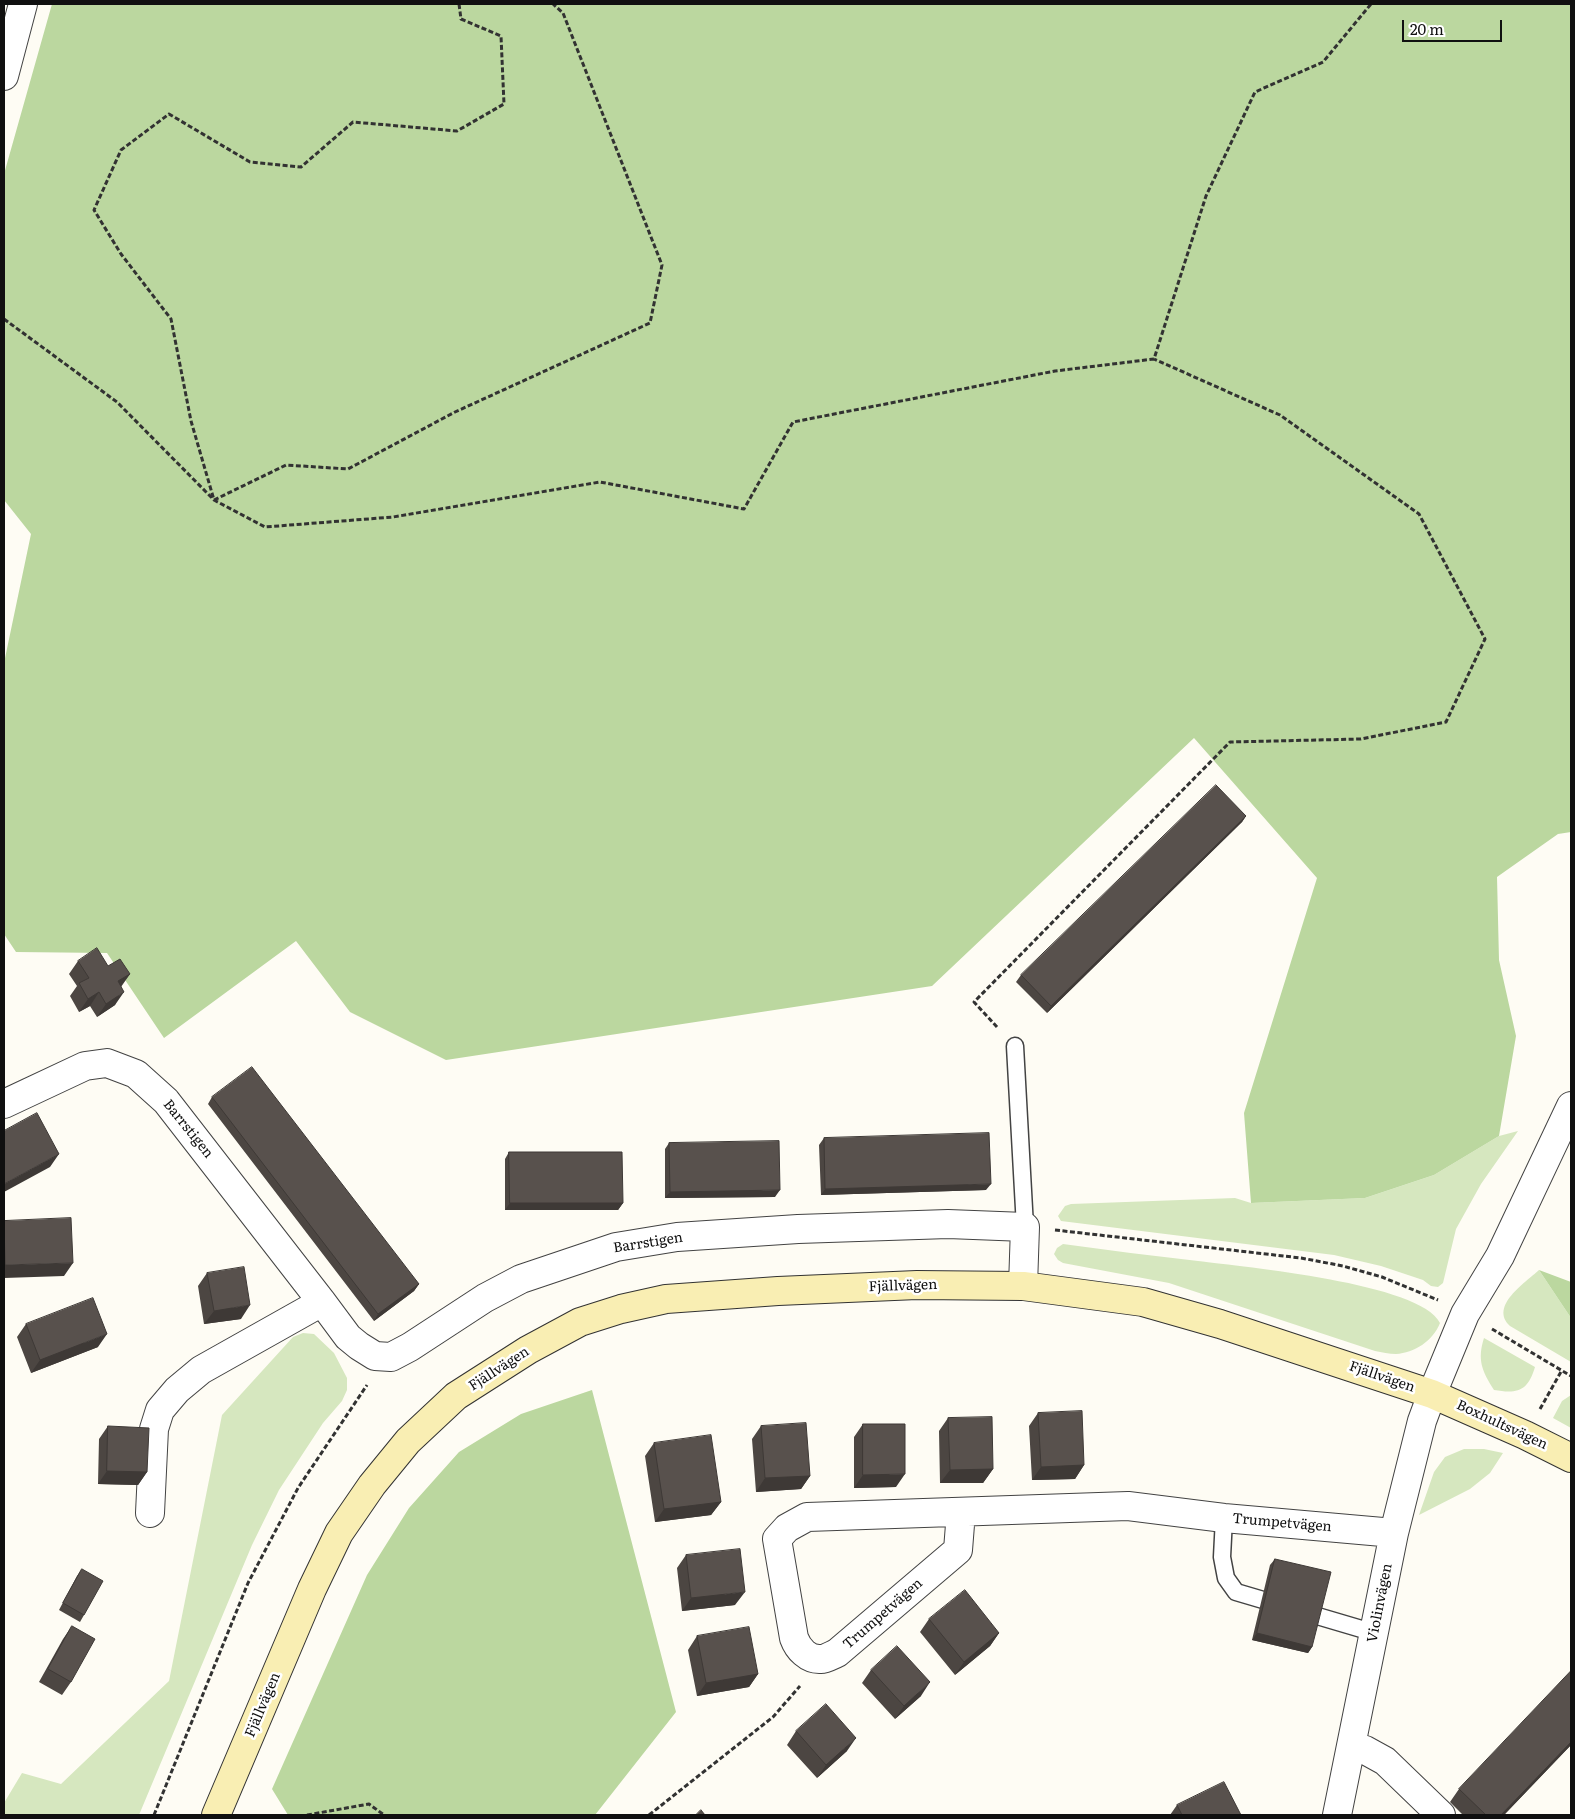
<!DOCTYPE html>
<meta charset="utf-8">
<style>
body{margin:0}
#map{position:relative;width:1575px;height:1819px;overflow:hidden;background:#fefcf4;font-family:Literata,serif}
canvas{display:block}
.frame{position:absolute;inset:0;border:5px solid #101010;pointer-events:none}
.scale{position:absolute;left:1402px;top:20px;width:100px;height:22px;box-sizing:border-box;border:2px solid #101010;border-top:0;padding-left:6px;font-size:15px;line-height:18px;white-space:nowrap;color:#101010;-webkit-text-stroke:4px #fff;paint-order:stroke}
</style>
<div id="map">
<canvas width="1575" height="1819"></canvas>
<div class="frame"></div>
<div class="scale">20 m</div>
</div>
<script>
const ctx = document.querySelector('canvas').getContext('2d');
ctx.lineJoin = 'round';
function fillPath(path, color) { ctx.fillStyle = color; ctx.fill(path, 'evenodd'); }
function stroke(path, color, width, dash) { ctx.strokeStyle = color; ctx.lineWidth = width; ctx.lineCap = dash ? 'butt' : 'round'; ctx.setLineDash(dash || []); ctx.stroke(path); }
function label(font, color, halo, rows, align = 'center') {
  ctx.font = font + ' Literata,serif'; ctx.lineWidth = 5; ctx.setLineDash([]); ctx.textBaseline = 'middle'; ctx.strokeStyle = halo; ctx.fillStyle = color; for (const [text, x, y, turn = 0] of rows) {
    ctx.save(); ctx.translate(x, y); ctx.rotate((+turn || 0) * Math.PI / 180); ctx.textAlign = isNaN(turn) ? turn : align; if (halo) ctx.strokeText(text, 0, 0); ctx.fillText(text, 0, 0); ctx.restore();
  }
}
fillPath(new Path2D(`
 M1518,1131l-37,53 -25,45 -13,54 -5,4 -7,-1 -8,-6 -42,-14 -47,-11 -273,-34 -3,-5 7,-10 6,-2 164,-6 16,5 114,-5 69,-23 65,-39z
 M1063,1244c45,6 90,12 135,17 46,6 223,22 242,62 -7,18 -26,30 -44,31 -7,0 -14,-2 -21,-3l-206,-68 -106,-20 -5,-3 -4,-6 3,-6z
 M1539,1270l32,48v44l-61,-36c-21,-20 15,-43 29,-56z
 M303,1333l11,1 20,19 13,25v12l-5,11 -19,22 -44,67 -27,55 -113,270h-135v-12l18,-30 39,11 108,-103 53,-266 71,-78z
 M1484,1338l51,29c-7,24 -17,27 -41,23 -12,-19 -17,-30 -10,-52z
 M1571,1395v33l-18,-10 9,-17z
 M1464,1449h20l19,4 -13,20 -20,16 -51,26 15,-43 11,-15z`), '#d6e7bf');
fillPath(new Path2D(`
 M52,4h1519v828l-13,2 -61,43 2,83 17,76 -17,100 -65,39 -69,23 -114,5 -7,-90 73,-235 -123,-140 -262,248 -486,74 -96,-48 -54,-71 -132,97 -57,-85 -91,-1 -12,-18v-271l27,-129 -27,-34v-326z
 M1539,1270l32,12v36z
 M592,1390l84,322 -81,103h-307l-16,-26 95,-214 42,-67 50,-56 62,-38z`), '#bbd79f');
const lane = new Path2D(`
 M1015,1046l10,181
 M1224,1518l-2,39 4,21 10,14 139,41`);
const street = new Path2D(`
 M4,76l19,-72
 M4,1104l81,-38 22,-3 29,11 30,27 156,201 26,35 11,9 16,10 16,1 19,-10 75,-49 36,-19 95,-32 61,-10 121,-8 150,-5 77,3 -2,59
 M961,1512l-3,38 -121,103c-5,2 -11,6 -16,6 -13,1 -23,-10 -27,-21l-17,-99 10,-11 20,-11 321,-11 96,12 170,15
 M150,1513l4,-84 6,-19 17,-20 24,-20 121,-68
 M1352,1746l13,4 20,11 56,54
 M1337,1815l57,-282 28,-112 10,-27 33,-80 35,-58 71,-150`);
const secondary = new Path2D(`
 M216,1815l96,-226 27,-56 33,-48 36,-44 48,-45 72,-46 52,-28 41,-13 45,-10 112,-8 139,-6 106,1 120,16 77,22 212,70 93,41 46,23`);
stroke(lane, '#434343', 19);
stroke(street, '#434343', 30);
stroke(secondary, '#323232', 30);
stroke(new Path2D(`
 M459,4l2,15 40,17 3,68 -47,27 -104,-9 -52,45 -51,-5 -81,-48 -48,36 -27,60 27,44 50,65 20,102 23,79 72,-35 62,4 107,-57 195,-89 12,-58 -99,-252 -10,-9
 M4,319l113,83 97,98 51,27 128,-10 207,-35 144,27 49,-87 262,-51 99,-12 52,-163 49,-104 68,-30 48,-58
 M997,1027l-23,-25 256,-260 131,-3 85,-17 39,-83 -66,-125 -139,-99 -126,-56
 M1055,1230l246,28 42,8 39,11 56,23
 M1492,1329l79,47
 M1540,1409l22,-39
 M154,1815l94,-232 50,-95 69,-103
 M307,1815l62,-11 15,11
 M649,1815l124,-98 27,-31`), '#323232', 3, [5, 2.5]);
stroke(lane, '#fff', 16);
stroke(street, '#fff', 28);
stroke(secondary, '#f9eeb3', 28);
fillPath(new Path2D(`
 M1246,816l-4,6 -195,191 -31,-31 5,-7z
 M78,961l30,5 22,8 -9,13 -6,18 -18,12 -7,-11 -11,6 -9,-16 7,-10 -8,-12z
 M212,1097l207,187 -5,7 -40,30 -166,-217z
 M824,1138l162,52 -165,5 -2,-50z
 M669,1143l106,54 -110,1v-49z
 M509,1152l114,51 -5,7h-113v-51z
 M207,1273l34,46 -37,5 -6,-38z
 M26,1324l72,23 -67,26 -14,-36z
 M1038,1413l46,52 -9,14 -43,1 -3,-54z
 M948,1418l45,51 -10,14h-43l-1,-52z
 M863,1424l33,63 -42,1v-51z
 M108,1426l39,46 -9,13 -40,-1 1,-45z
 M761,1426l49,50 -9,13 -45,3 -4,-53z
 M654,1443l67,59 -10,13 -56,7 -10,-66z
 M686,1555l49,50 -53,6 -5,-43z
 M1275,1559l37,88 -4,6 -56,-13 18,-75z
 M82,1569l2,46 -4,7 -21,-12 18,-34z
 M929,1619l70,14 -9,13 -35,29 -35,-43z
 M72,1626l-1,56 -9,13 -23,-13 24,-43z
 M697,1636l61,38 -9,13 -52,9 -9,-46z
 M871,1670l50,26 -26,23 -33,-36z
 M1571,1671v74l-67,70h-41l-13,-13 9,-13z
 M796,1731l51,20 -30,27 -30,-33z
 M1177,1805l64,10h-71z`), '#4c4642');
fillPath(new Path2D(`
 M1246,816l-4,6 -195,191 4,-7z
 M130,974l-10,13 -2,-6z
 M99,992l-9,14 -11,6 9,-13z
 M124,992l-9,13 -18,12 9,-13z
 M59,1154l-9,13 -46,25v-8z
 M991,1184l-5,6 -165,5 4,-6z
 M780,1190l-5,7 -110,1 5,-6z
 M510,1203h113l-5,7h-113z
 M73,1263l-9,13 -60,2v-11l1,-2z
 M419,1284l-5,7 -40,30 4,-7z
 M250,1305l-9,14 -37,5 10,-13z
 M107,1334l-9,13 -67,26 9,-13z
 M1084,1465l-9,14 -43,1 9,-13z
 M993,1469l-10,14h-43l10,-13z
 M107,1471l40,1 -9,13 -40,-1z
 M905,1474l-9,13 -42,1 9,-13z
 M810,1476l-9,13 -45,3 9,-14z
 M721,1502l-10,13 -56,7 9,-13z
 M745,1592l-10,13 -53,6 9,-13z
 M999,1633l-9,13 -35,29 9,-13z
 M1257,1633l55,14 -4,6 -56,-13z
 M758,1674l-9,13 -52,9 9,-13z
 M930,1682l-9,14 -26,23 9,-13z
 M856,1738l-9,13 -30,27 9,-13z
 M1571,1742v3l-67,70h-3z`), '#3e3936');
const building = new Path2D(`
 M1216,785l30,31 -195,190 -30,-31z
 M97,948l11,18 12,-7 10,15 -12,7 6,11 -18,12 -7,-12 -11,7 -9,-16 10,-5 -11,-17z
 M252,1067l167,217 -41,30 -166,-217z
 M37,1113l22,41 -55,30v-53z
 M989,1133l2,51 -166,5 -1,-51z
 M779,1141l1,49 -110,2 -1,-49z
 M509,1152h113l1,51h-113z
 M71,1218l2,45 -68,2 -1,-44z
 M244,1267l6,38 -36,6 -7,-38z
 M93,1298l14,36 -67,26 -14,-36z
 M1082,1411l2,54 -43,2 -3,-54z
 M992,1417l1,52 -43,1 -2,-52z
 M806,1423l4,53 -45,2 -4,-52z
 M863,1424h42v50l-42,1z
 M108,1426l41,2 -2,44 -40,-1z
 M711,1435l10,67 -57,7 -10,-66z
 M740,1549l5,43 -54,6 -5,-43z
 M1275,1559l56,13 -19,75 -55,-14z
 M82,1569l21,12 -19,34 -21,-12z
 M965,1590l34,43 -35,29 -35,-43z
 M72,1626l23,13 -24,43 -23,-13z
 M749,1627l9,47 -52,9 -9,-47z
 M897,1646l33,36 -26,24 -33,-36z
 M1571,1671v71l-70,73h-15l-27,-26z
 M826,1704l30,34 -30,27 -30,-34z
 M1224,1782l17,33h-59l-5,-10z
 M701,1810l4,5h-9z`);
fillPath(building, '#58514d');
stroke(building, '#3e3936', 1);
label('14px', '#101010', '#fff', [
 ["Barrstigen",188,1129,51],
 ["Barrstigen",648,1243,-9],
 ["Fjällvägen",903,1286,-2],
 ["Fjällvägen",499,1369,-33],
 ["Fjällvägen",1382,1377,19],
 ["Boxhultsvägen",1502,1425,25],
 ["Trumpetvägen",1282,1523,5],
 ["Violinvägen",1380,1603,-79],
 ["Trumpetvägen",883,1614,-41],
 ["Fjällvägen",263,1705,-67]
]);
</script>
